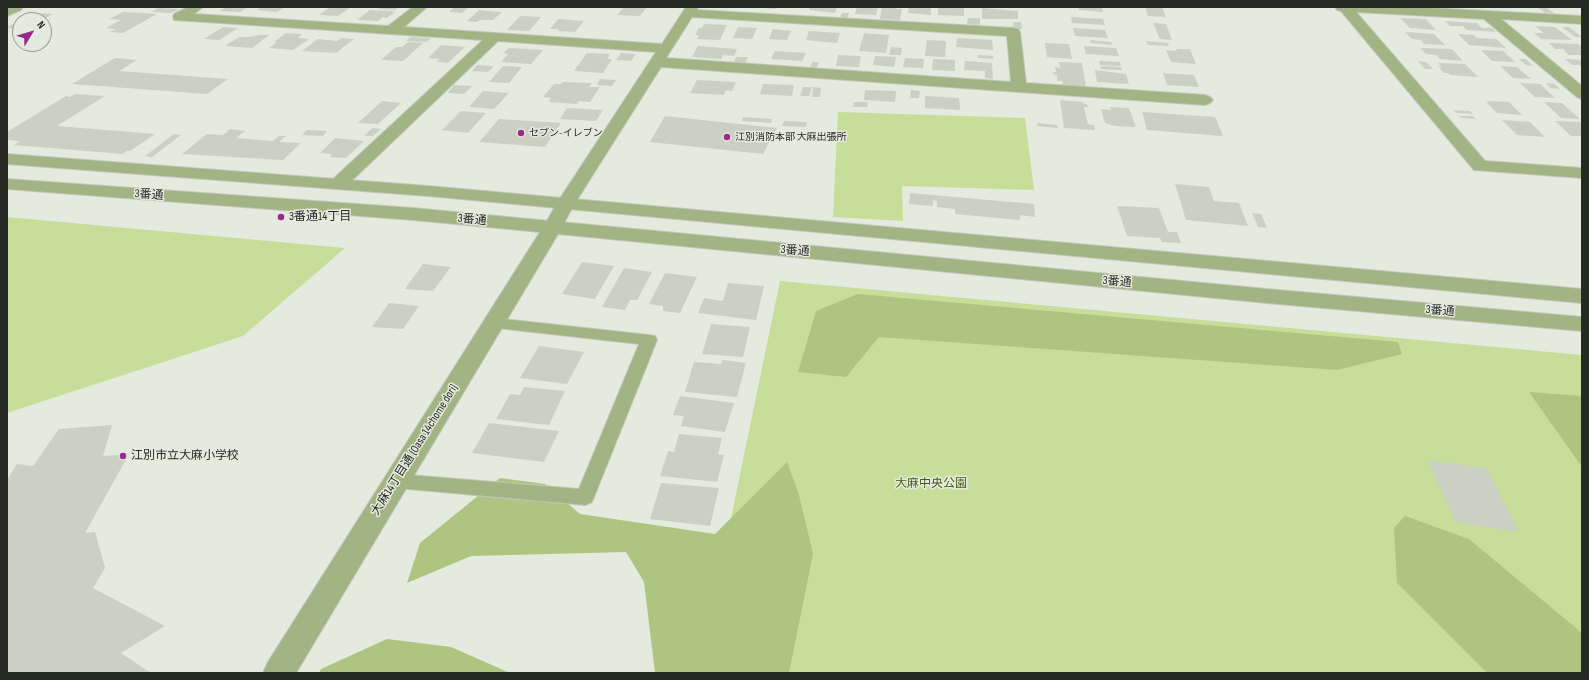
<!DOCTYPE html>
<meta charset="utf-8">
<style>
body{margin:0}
#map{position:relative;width:1589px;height:680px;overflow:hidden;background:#e5eade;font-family:"Sofia Sans Condensed",sans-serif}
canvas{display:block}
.frame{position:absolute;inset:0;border:8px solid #272925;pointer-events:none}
.north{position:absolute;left:12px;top:12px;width:40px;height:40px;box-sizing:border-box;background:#e5eade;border:1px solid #999d94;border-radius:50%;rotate:52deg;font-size:11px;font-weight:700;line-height:16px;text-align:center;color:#272925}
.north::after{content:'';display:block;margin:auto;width:14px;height:18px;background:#992a8a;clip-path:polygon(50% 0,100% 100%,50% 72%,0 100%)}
</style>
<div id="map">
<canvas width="1589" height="680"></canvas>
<div class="frame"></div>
<div class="north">N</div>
</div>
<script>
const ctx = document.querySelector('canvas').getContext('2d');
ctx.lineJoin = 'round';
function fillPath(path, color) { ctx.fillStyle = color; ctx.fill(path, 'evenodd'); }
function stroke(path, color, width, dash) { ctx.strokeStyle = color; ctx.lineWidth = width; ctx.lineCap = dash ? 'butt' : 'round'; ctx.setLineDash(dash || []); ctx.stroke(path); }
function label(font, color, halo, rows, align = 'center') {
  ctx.font = font + ' "Sofia Sans Condensed","Noto Sans JP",sans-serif'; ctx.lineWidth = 3; ctx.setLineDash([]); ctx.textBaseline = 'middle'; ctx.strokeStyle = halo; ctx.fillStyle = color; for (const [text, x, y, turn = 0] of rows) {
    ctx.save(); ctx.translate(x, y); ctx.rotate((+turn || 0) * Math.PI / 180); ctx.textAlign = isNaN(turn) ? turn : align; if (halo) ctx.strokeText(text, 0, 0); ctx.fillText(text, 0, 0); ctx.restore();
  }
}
fillPath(new Path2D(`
 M838,112l187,6 9,72 -132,-4 1,35 -70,-4z
 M7,217l338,31 -102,88 -236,77z
 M780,281l802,74v318h-883z`), '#c6de99');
fillPath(new Path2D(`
 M858,294l540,48 4,12 -65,16 -458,-33 -33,40 -48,-5 18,-61z
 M1529,392l53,4v71z
 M787,462l12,33 14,59 -24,119h-134l-11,-91 -18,-30 -155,4 -64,27 13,-40 80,-65 45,6 35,30 135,20z
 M1405,516l64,23 113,94v40h-95l-90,-90 -3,-55z
 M387,639l64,8 59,26h-191l2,-4z`), '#adc580');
fillPath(new Path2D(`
 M226,7h22l-8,5 -21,-1z
 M261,7h24l-8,5 -20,-2z
 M330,7h21l-13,9 -19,-1z
 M381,7h18l-4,3 -17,-1z
 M454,7h15l-7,6 -13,-1z
 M624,7h23l-7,9 -23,-1z
 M756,7h20l-1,2z
 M810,7h27l-2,6 -26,-3z
 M857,7h21l-2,8 -21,-1z
 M882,7h15l-1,2h6l-2,11 -20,-1z
 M909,7h22v8l-23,-2z
 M938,7l26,1v8l-26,-1z
 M1078,7h24l1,5 -24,-2z
 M1145,7h17l4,10 -18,-1z
 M1537,7h9l9,7 -10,-1z
 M158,8l21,1 -8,4 -20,-1z
 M982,8l36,3v8h-36z
 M370,10l21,1 4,1 -8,6 -4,-1 -5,4 -21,-1z
 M479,10l10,1 13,1 -9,8h-13l-3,2 -10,-1z
 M123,12l21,1 13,1 -34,19 -13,-1 6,-3 -10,-1 15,-8 -12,-1z
 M35,13l18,1 -11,6h-21z
 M842,13h7l-2,6 -7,-1z
 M520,16l21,1 -12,14 -22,-1z
 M1071,17l32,2 2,6 -33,-2z
 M968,18h12v7l-13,-1z
 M1400,18l26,1 10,11 -26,-2z
 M558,19l26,2 -9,11 -18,-1 2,-2h-9z
 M20,21v8l-13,-1v-1z
 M1445,21l32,2 5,5h10l4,4 -29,-2 -4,-4h-13z
 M1013,22h8l1,7h-9z
 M1153,23l13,1 6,16 -12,-1z
 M704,24l23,1 -7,15 -23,-1 2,-4h-4l4,-7h3z
 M1535,26l20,1 17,13 -31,-1 -7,-6h10z
 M223,27l15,1 -19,12 -15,-1z
 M738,27l19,1 -5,11 -19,-1z
 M1562,27h7l13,10h-7z
 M1073,28l32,2 3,8 -33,-2z
 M773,29l18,2 -4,9 -18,-1z
 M809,31l31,2 -3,10 -31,-3z
 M1405,32l29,2 11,11 -21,-1 -3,-4 -9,-1z
 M286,33l16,1 -4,4 11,1 -16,11 -24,-2 8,-6h-3z
 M864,33l25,2 -3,18 -27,-2z
 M1458,34l16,1 3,3 19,1 10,9 -37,-3z
 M260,35h9l-17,13 -27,-2 14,-9h9z
 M410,37l21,1 -4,4 -21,-1z
 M341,38l13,1 -18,14 -34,-2 16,-12 19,2z
 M957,38l35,2 1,10 -37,-3z
 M927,40l19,1 -1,16 -20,-1z
 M1090,40l21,2 1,3 -21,-2z
 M1146,41l22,2 1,3 -21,-1z
 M408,42l15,1 -20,18 -22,-1 15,-13h6z
 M1045,43l24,1 3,15 -25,-2z
 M1549,43l29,1 4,3v8h-13l-6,-6h-8z
 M441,45l24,2 -17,16 -12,-1 4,-3 -12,-1z
 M698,46l39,3 -3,7 -11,-1 -2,4 -29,-2z
 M1084,46l32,2 3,8 -33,-2z
 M891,47l11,1 -1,7h-12z
 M509,48l34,2 -12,14 -30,-2 7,-8 -5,-1z
 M1420,48l32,1 11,12 -23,-2 -4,-4 -10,-1z
 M1176,49h14l6,15 -25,-2 -5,-12 11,1z
 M1481,50l22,1 12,11 -23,-1z
 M775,51l31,2 -4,8 -31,-2z
 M587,53l23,1 -3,5h5l-9,14 -29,-2z
 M621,53l15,1 -5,7 -15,-1z
 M838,55l23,1 -2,11 -23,-1z
 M978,55l15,1v3l-15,-1z
 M875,56l21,1 -2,10 -21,-2z
 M736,57h12l-3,7h-12z
 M115,58l22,2 -18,11 109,8 -21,15 -135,-10z
 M905,58l19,1 -1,9 -20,-1z
 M933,59l22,1v11l-23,-1z
 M1519,59h7l7,7 -7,-1z
 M1565,59l17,1v8l-3,-3h-7z
 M965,61l27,2 1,16 -8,-1v-7l-21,-1z
 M1099,61l21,1 1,4 -21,-1z
 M1418,61l8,1 7,7h-8z
 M812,62h7l-2,6h-7z
 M1059,62l23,1 4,24 -23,-2 -1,-4h-5v-6h-3l-1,-3h3l-1,-5 5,1z
 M1438,63l27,1 13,13 -28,-2 -2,-2h-4l-6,-7 4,1z
 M477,65l17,1 -6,6 -16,-1z
 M503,66l19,1 -13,16 -20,-1z
 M1100,66l21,1 1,3 -21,-1z
 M1500,66l17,1 14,12 -18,-1z
 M1095,70l31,4 3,10 -32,-2z
 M1163,73l31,2 5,12 -32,-2z
 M600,79l16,1 -4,6 -15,-1z
 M697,80l39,2 -4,9 -6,-1 -2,5 -34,-2z
 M563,82l29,1 -3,4h11l-10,15 -11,-1 -2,3 -28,-2 2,-4 -8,-1 11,-13h7z
 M1520,83l20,1 15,14 -20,-1z
 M1546,83l8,1 6,5 -9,-1z
 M763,84l31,1 -2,11 -32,-2z
 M454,85l18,1 -8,8 -16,-1z
 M803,87h9l-3,9h-9z
 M813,87l8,1 -1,9h-8z
 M865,90l31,1 -1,11 -31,-2z
 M911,90l9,1 -1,7h-9z
 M483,91l26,2 -15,16 -25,-2z
 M75,94l30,2 -48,30 98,8 -25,17h-3l-4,3 -109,-9 6,-4 -13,-1v-8l59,-36 4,1z
 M925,96l34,2 1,12 -35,-2z
 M1060,100l23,2 1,2h3l1,3h-4l4,17 6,1 1,5 -31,-2z
 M382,101l19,2 -23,21 -20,-1z
 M1488,101l21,1 13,13 -25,-2 -10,-10z
 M854,102h14l-1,5h-14z
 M1544,102l18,1 18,16 -19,-1z
 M1110,107l19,1 7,19 -21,-1 -10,-3 -4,-14 10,1z
 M567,108l36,2 -7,11 -36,-2z
 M1453,110l17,1 3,3 -16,-1z
 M461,111l25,2 -18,20 -26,-3z
 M1142,112l73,5 8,19 -76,-6z
 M665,116l112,12 -14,26 -113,-12z
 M1459,116h14l3,3 -14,-1z
 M743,117l29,2 -1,4 -29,-2z
 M499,119l62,4 -16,24 -66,-5z
 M1502,120l28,2 15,15 -28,-2z
 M784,121l23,1 -1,5 -24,-1z
 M1555,121l27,1v14h-11z
 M1037,123l20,2 1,3 -21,-2z
 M372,128l9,1 -8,7h-9z
 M230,129l15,2 -9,7 37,3 6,-5h7l-7,6 22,1 -18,17 -101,-6 25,-20 16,1z
 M307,130l20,1 -4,5 -21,-1z
 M174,134l7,1 -29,22 -7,-1z
 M335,138l29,3 -18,17 -17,-1 3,-3 -12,-1z
 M1175,184l34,3 5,14 25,2 9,23 -62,-6z
 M910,193l124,11 1,13 -15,-2v5l-65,-6v-5l-18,-2v-6l-4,-1v6l-24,-2z
 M1117,206l42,2 9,24h9l4,11 -19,-1 -2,-4 -33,-2z
 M1252,213l9,1 6,14 -9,-1z
 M582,262l32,4 -19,33 -33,-5z
 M423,264l28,3 -18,24 -28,-2z
 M624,268l28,4 -15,28h-7l-5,10 -23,-3z
 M665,273l32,4 -17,36 -17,-2v-5l-14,-2z
 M728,283l36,3 -8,34 -58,-7 6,-15 19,3z
 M389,303l30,3 -16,23 -31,-2z
 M711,324l39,3 -7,30 -41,-3z
 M539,346l45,6 -17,32 -47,-6z
 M723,360l23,3 -9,34 -52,-5 9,-30 27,2z
 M524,387l41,4 -16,34 -53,-6 14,-25 10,1z
 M680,396l54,7 -9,29 -44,-6 3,-10 -11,-1z
 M489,423l70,8 -15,31 -72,-9z
 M112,425l-9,31 26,-2 -44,79 10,-1 10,36 -12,20 72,38 -44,27 30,20h-144v-193l10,-16 16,2 26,-37z
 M679,434l43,4 -4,16 6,1 -7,27 -57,-6 8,-25 6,1z
 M1427,460l59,8 33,64 -63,-10z
 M661,483l58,5 -9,38 -60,-7z`), '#cbcfc4');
const service = new Path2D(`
 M494,318l155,17 6,1 2,4 -65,162 -7,3 -188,-17 -7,-2 -2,-5 2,-5 7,-2 182,15 60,-145 -151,-17 -2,-4 2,-4z`);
const minor = new Path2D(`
 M7,7h16l-2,3 -14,6z
 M188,7h15l-9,7 194,12 25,-19h14l-23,20 258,17 24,-37h12l-1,3 316,18 5,1 2,3 6,51 179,12 5,2 3,3 -3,3 -5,2 -544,-38 -86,136 -16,29 -7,2 -7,-2 -2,-4 14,-25 99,-151 -158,-11 -154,147 -6,1 -6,-1 -3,-4 3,-4 151,-140 -309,-20 -1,-3 1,-3zM692,17l315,19 4,46 -345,-24z
 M1335,7h77l170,9v8l-81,-5 81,67v13l-5,-2 -93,-78 -128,-7 129,149 97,7v10l-108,-8 -133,-159 -4,-1z`);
const tertiary = new Path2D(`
 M7,154l421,32 1154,103v14l-1154,-107 -421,-32z
 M7,179l406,29 854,81 315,28v14l-315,-28 -709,-69 -262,439h-33l5,-11 272,-430 -127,-12 -406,-31z`);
stroke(service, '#c3c7bd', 2);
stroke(minor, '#c3c7bd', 2);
stroke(tertiary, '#c3c7bd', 2);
fillPath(service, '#a2b483');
fillPath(minor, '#a2b483');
fillPath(tertiary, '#a2b483');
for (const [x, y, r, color] of [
 [521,133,4,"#992a8a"],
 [727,137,4,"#992a8a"],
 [281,217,4,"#992a8a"],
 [123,456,4,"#992a8a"]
]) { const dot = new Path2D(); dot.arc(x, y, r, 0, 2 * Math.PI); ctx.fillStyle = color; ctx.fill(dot); stroke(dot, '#e5eade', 1.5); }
label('10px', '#272925', '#e5eade', [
 ["セブン-イレブン",529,133],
 ["江別消防本部 大麻出張所",735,137]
], 'left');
label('12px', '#272925', '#e5eade', [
 ["3番通",149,195,4],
 ["3番通",472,220,6],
 ["3番通",795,251,5],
 ["3番通",1117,282,5],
 ["3番通",1440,311,5],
 ["大麻14丁目通 (Oasa 14chome dori)",415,450,-58]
]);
label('12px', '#272925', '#e5eade', [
 ["3番通14丁目",289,217],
 ["江別市立大麻小学校",131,456]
], 'left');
label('12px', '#485c11', '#e5eade', [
 ["大麻中央公園",931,484]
]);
</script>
